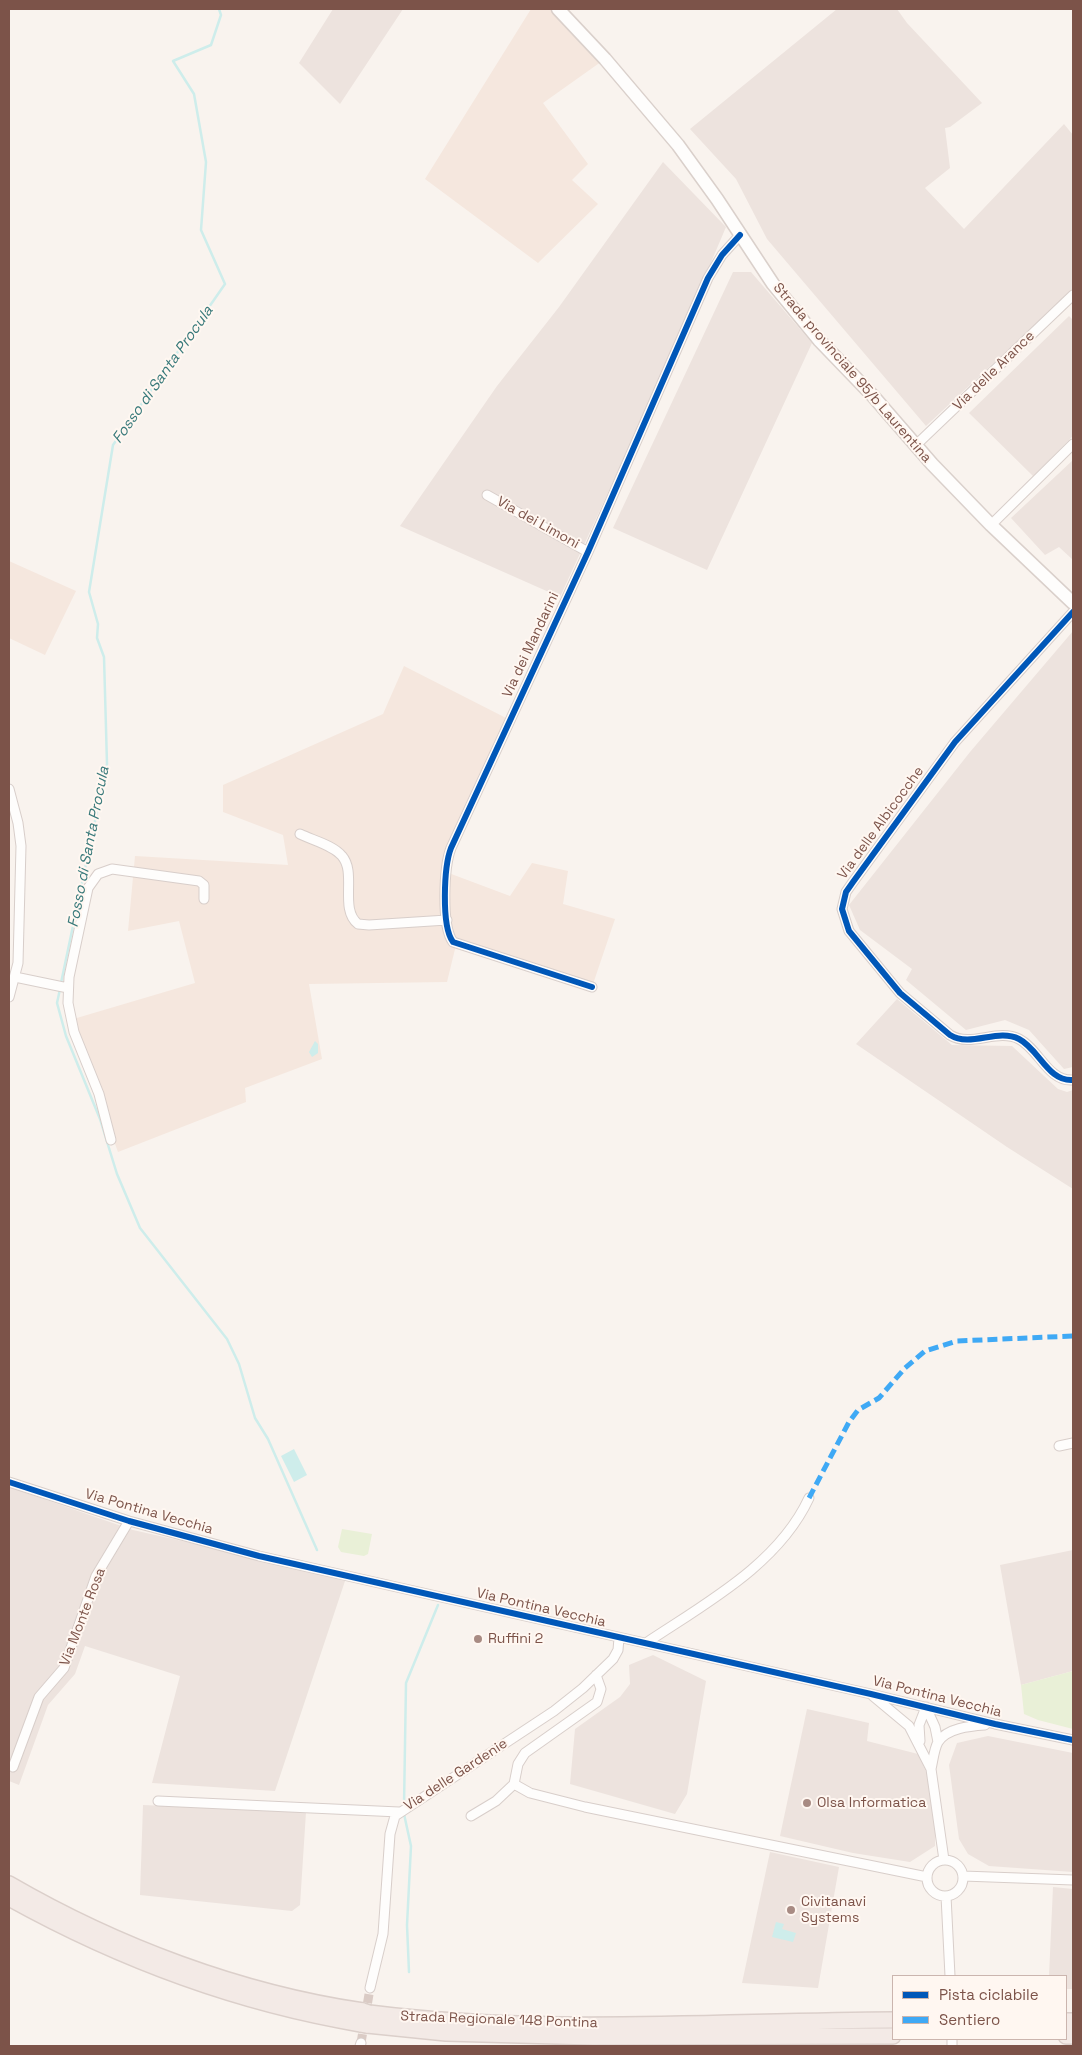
<!DOCTYPE html>
<style>
body{margin:0}
#map{position:relative;width:1082px;height:2055px;overflow:hidden;background:#f9f3ee;font-family:"Space Grotesk",sans-serif}
canvas{display:block}
.frame{position:absolute;inset:0;border:10px solid #7c5349;pointer-events:none}
.legend{position:absolute;left:892px;top:1975px;width:175px;height:65px;box-sizing:border-box;background:#fff7f1;border:1px solid #cbb5ae;margin:0;padding:6px 9px;list-style:none;font-size:15px;color:#7c5349}
.legend li{display:flex;align-items:center;gap:10px;height:25px}
.legend b{width:25px;border:1px solid #cbb5ae}
</style>
<div id="map">
<canvas width="1082" height="2055"></canvas>
<div class="frame"></div>
<ul class="legend">
<li><b style="height:6px;background:#0057b8"></b>Pista ciclabile</li>
<li><b style="height:6px;background:#3fa9f5"></b>Sentiero</li>
</ul>
</div>
<script>
const ctx = document.querySelector('canvas').getContext('2d');
ctx.lineJoin = 'round';
function fillPath(path, color) { ctx.fillStyle = color; ctx.fill(path, 'evenodd'); }
function stroke(path, color, width, dash) { ctx.strokeStyle = color; ctx.lineWidth = width; ctx.lineCap = dash ? 'butt' : 'round'; ctx.setLineDash(dash || []); ctx.stroke(path); }
function label(font, color, halo, rows, align = 'center') {
  ctx.font = font + ' "Space Grotesk",sans-serif'; ctx.lineWidth = 4; ctx.setLineDash([]); ctx.textBaseline = 'middle'; ctx.strokeStyle = halo; ctx.fillStyle = color; for (const [text, x, y, turn = 0] of rows) {
    ctx.save(); ctx.translate(x, y); ctx.rotate((+turn || 0) * Math.PI / 180); ctx.textAlign = isNaN(turn) ? turn : align; if (halo) ctx.strokeText(text, 0, 0); ctx.fillText(text, 0, 0); ctx.restore();
  }
}
fillPath(new Path2D(`
 M531,9h27l47,50 -62,44 45,61 -16,16 26,24 -60,59 -113,-84z
 M9,561l67,30 -31,64 -36,-17z
 M404,666l106,54 -54,116 -10,36 64,24 22,-33 36,8 -5,33 52,15 -23,68 -136,-42 -9,37 -138,2 13,75 -77,29 1,14 -128,50 -48,-132 125,-37 -16,-62 -51,10 7,-75 153,9 -5,-30 -60,-23v-27l160,-71z`), '#f5e7de');
fillPath(new Path2D(`
 M333,9h70l-63,95 -41,-41z
 M837,9h60l10,14 75,80 -32,24 -5,1 5,40 -25,20 39,41 100,-105 9,11v154l-147,137 -159,-187 -31,-60 -46,-50z
 M663,162l63,65 -51,120 -115,250 -160,-71 97,-140 62,-79z
 M733,272h18l61,71 -105,227 -94,-42z
 M1069,316l4,4v116l-40,40 -64,-63z
 M1073,460v100l-14,-13 -14,8 -34,-37z
 M1073,631v436l-9,2 -35,-39 -24,-10 -39,10 -60,-50 6,-11 -52,-39 -11,-25 121,-153z
 M897,999l55,46 60,1 46,43 9,3 6,-2v99l-66,-42 -151,-103z
 M9,1487l124,43 98,22 114,29 -70,210 -123,-8 28,-107 -95,-30 -10,28 -27,31 -29,80 -10,-4z
 M1073,1550v121l-52,14 -21,-120z
 M653,1655l53,26 -19,113 -12,20 -105,-30 5,-55 45,-32 10,-13 -1,-19z
 M807,1709l62,14 -2,18 51,13 17,37v55l-25,16 -57,-9 -73,-17z
 M988,1736l85,17v119l-84,-6 -21,-12 -9,-15 -10,-74 8,-22z
 M143,1805l163,7 -6,93 -8,6 -152,-16z
 M770,1852l69,15 -21,121 -76,-5z
 M1053,1887l20,2v100h-7v-13h-17z`), '#ede3de');
fillPath(new Path2D(`
 M342,1529l30,5 -4,20 -4,2 -23,-4 -3,-5z
 M1073,1671v58l-35,-9 -14,-6 -3,-29z`), '#e9f0d7');
fillPath(new Path2D(`
 M315,1041l3,3v9l-6,4 -3,-5z
 M294,1449l13,26 -13,7 -13,-26z
 M776,1922l8,2 -2,5 14,4 -3,9 -21,-5z`), '#ceedeb');
stroke(new Path2D(`
 M61,983l46,-219 -3,-107 -7,-19 1,-14 -9,-32 24,-147 112,-161 -24,-54 5,-68 -12,-68 -21,-33 38,-16 10,-30 -2,-6
 M60,989l-3,14 9,33 34,83 17,55 23,54 87,111 12,25 16,54 13,21 49,111
 M404,1806l2,-123 32,-78
 M404,1814l7,32 -4,79 2,47`), '#ceedeb', 2.5);
stroke(new Path2D(`
 M361,2043l9,-55`), '#dacbc5', 9, [9, 4.5]);
const minor = new Path2D(`
 M915,446l158,-151
 M487,495l101,57
 M991,525l82,-81
 M1073,612l-118,130 -102,140 -7,10 -4,17 7,22 51,62 50,42c21,13 47,-7 69,4 20,10 29,43 54,41
 M9,789l9,34 3,23 -3,117 -9,34
 M300,834c12,6 33,11 42,22 15,17 -3,53 16,68l11,1 78,-5
 M15,977l53,11
 M592,987l-139,-45c-12,-16 -9,-76 -2,-94l137,-296 120,-274 14,-23 18,-20
 M111,1140l-12,-46 -25,-62 -6,-29 1,-26 19,-89 10,-14 14,-5 87,12 5,4v14
 M1059,1446l14,-3
 M9,1482l120,39 130,35 612,138 124,30 78,16
 M646,1643c58,-39 132,-78 163,-145
 M596,1675l5,14 -4,13 -72,51 -7,11 -4,20 16,9 55,14 342,70
 M873,1696l36,30 22,43c2,-8 3,-20 7,-27 9,-14 32,-16 47,-17
 M920,1741l-1,-16 7,-18 9,20 3,15
 M13,1767l26,-70 25,-29 32,-92 33,-55
 M931,1769l13,91
 M158,1801l241,11
 M471,1816l25,-15 18,-17
 M927 1878a18 18 0 1 1 36 0a18 18 0 1 1-36 0Z
 M963,1876l110,4
 M946,1896l4,80
 M370,1988l13,-54 7,-100 5,-18 159,-105 29,-23 30,-29 5,-9 1,-12
 M952,2039v7
 M360,2046l1,-3`);
const secondary = new Path2D(`
 M558,9l47,50 73,86 39,54 56,85 46,56 54,56 59,68 59,61 82,78`);
const trunk = new Path2D(`
 M9,1884c107,62 231,109 354,127
 M9,1898c110,61 227,105 352,126
 M369,2013c174,22 350,8 524,7
 M1066,2021h7
 M367,2025l79,8 147,4 300,-1
 M1066,2036h7`);
stroke(minor, '#d8ceca', 11);
stroke(secondary, '#dad0cb', 15);
stroke(trunk, '#dbcfca', 18);
stroke(minor, '#fefdfc', 9);
stroke(secondary, '#fefdfc', 12);
stroke(trunk, '#f3eae6', 15);
const trunkBridge = new Path2D(`
 M363,2011l6,2
 M361,2024l6,1`);
stroke(trunkBridge, '#dbcfca', 18, []);
stroke(trunkBridge, '#f3eae6', 15);
stroke(new Path2D(`
 M809,1498l40,-76 9,-12 21,-12 26,-30 20,-17 32,-10 116,-5`), '#3fa9f5', 5, [10, 5]);
stroke(new Path2D(`
 M1073,612l-118,130 -102,140 -7,10 -4,17 7,22 51,62 50,42c21,13 47,-7 69,4 20,10 29,43 54,41
 M592,987l-139,-45c-12,-16 -9,-76 -2,-94l137,-296 120,-274 14,-23 18,-20
 M9,1482l120,39 130,35 612,138 124,30 78,16`), '#0057b8', 6);
for (const [x, y, r, color] of [
 [478,1639,5,"#a88b83"],
 [807,1803,5,"#a88b83"],
 [791,1910,5,"#a88b83"]
]) { const dot = new Path2D(); dot.arc(x, y, r, 0, 2 * Math.PI); ctx.fillStyle = color; ctx.fill(dot); stroke(dot, '#fff7f1', 2); }
label('14px', '#7c5349', '#fff7f1', [
 ["Via delle Arance",994,371,-44],
 ["Strada provinciale 95/b Laurentina",852,373,49],
 ["Via dei Limoni",538,523,29],
 ["Via dei Mandarini",531,645,-65],
 ["Via delle Albicocche",881,823,-54],
 ["Via Pontina Vecchia",149,1512,16],
 ["Via Pontina Vecchia",541,1608,13],
 ["Via Monte Rosa",83,1617,-69],
 ["Via Pontina Vecchia",937,1697,14],
 ["Via delle Gardenie",456,1775,-33],
 ["Strada Regionale 148 Pontina",499,2020,2]
]);
label('14px', '#7c5349', '#fff7f1', [
 ["Ruffini 2",488,1639],
 ["Olsa Informatica",817,1803],
 ["Civitanavi",801,1902],
 ["Systems",801,1918]
], 'left');
label('italic 15px', '#38797a', '#fff7f1', [
 ["Fosso di Santa Procula",163,375,-55],
 ["Fosso di Santa Procula",89,847,-79]
]);
</script>
